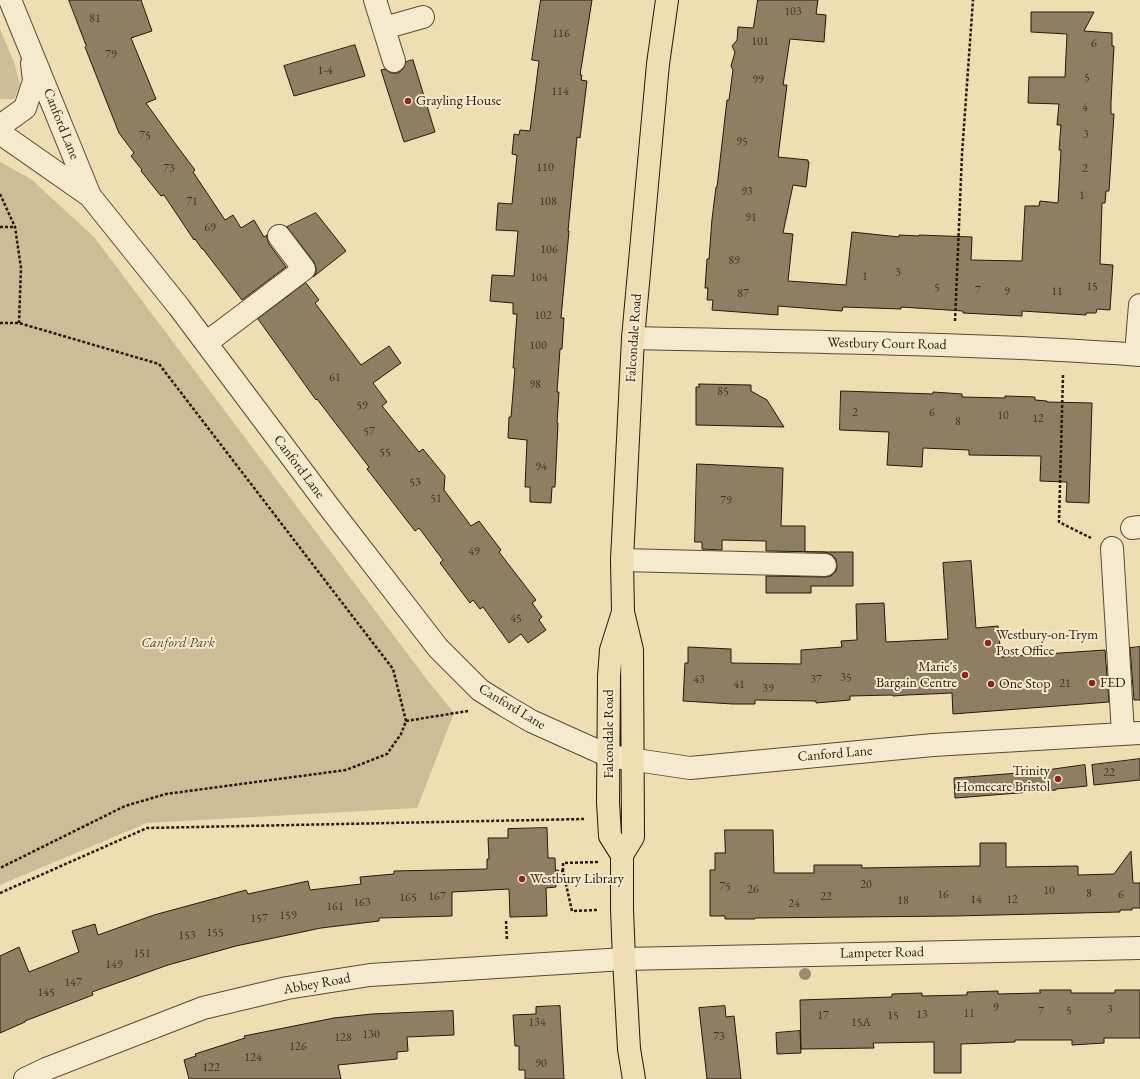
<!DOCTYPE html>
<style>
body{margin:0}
canvas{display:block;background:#efdeb2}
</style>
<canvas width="1140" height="1079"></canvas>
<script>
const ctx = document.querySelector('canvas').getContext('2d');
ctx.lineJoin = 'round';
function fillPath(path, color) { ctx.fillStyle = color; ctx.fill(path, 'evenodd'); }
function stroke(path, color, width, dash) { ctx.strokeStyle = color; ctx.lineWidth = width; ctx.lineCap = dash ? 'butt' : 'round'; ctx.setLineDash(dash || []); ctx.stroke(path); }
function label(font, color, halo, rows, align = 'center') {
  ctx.font = font + ' "EB Garamond",serif'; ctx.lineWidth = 4; ctx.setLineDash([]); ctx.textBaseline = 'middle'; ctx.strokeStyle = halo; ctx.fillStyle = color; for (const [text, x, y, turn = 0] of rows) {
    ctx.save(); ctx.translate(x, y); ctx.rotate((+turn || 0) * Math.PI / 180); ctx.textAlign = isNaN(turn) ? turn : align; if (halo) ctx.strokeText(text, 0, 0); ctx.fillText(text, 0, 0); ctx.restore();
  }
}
fillPath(new Path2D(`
 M0,29l14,33 6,23 -6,14h-14z
 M0,162l31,17 63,58 334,444 26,32 -37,95 -270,15 -147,62z`), '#cdbc96');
const building = new Path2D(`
 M69,0h72l11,31 -21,7 25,61 -10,4 28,39 21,28 -2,2 32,48 8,-5 8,13 13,-8 10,17 3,-2v3l2,6 17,23 -44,33 -39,-51h-1l-7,-10 -1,1 -30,-45 -3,1 -20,-25 1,-1 -11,-14 3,-3 -15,-20 -34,-86 1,-1z
 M541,0h51l-12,75h2l-1,5 6,1 -7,57 -3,-1 -9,94h1l-8,87h3l-2,31h-2l-3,43h2l-2,31h1l-3,64h-3l-1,16 -21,-1v-15h-5l2,-47 -19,-2 1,-21h2l4,-49h-2l4,-54h-4v-11l-23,-2 2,-26 22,1 4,-45 -22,-1 2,-27 14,1 5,-49 -5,-1 2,-20 5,1 1,-5 10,1 9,-70 -7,-1z
 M758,0h60l-2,14 10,1 -2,27 -34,-3 -7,46h4l-9,72 30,3v2h1l-3,25 -13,-2 -10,48 10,1 -5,47 58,4 6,-53 47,5v-2l20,1v-1l53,2 -1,23 51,1 3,-55h14l1,-5 18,2 3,-53h-2l2,-25h-4l2,-21 -31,-1 1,-26h36l2,-43 -36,-2v-20h63l-10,19 28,2v13h2l-3,56v12h3l-5,77h-3l-1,12h-3l-2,61 13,1 -3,45 -13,-1 -1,4h-10v2l-64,-4v5l-59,-3v-2l-62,-4v2l-58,-2 -1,4 -64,-5v9l-66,-5 1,-10h-6l1,-12h-3l1,-14 1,-15h2l3,-40 4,-32h1l10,-87h2l4,-30 -2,-4 4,-14 -3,-6 5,-6 1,-13 15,1z
 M355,45l10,31 -71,20 -10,-30z
 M413,60l22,72 -31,10 -23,-72 4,-1 6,4h7l5,-4 3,-7z
 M316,213l30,38 -33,26 3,-4v-5l-2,-6 -27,-35z
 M306,283l13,17 -4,3 46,62 28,-19 12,17 -28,20 14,19 -5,4 37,46 4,-3 22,27 -1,14 27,36 8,-5 22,29 -2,2 37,48 -4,3 10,14 -3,3 7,10 -18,13 -7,-9 -12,9 -26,-36 -3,2 -7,-9 -3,3 -30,-40 3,-3 -24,-32 -4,3 -48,-62 2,-2 -52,-68 -1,1 -58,-81z
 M699,384l52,1v6l16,9 17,27 -88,-2v-38h3z
 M841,391l92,3v-2l29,2v3l43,1v-2l30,1v3l12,1v1l45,1 -3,100 -23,-1 1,-20 -27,-1 1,-25 -72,-1v-5l-46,-2 -1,19 -35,-2 2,-33 -49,-2z
 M697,464l86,4 -2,58h24v26h48v34h-42v7h-45v-17l59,1 6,-1 5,-5 1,-5 -1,-7 -4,-4 -7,-3 -59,-1v-10l-44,-1v10l-20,-1v-7h-7z
 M971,561l5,67 22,-2 3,31 104,-7 4,52 -156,12 -1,-21 -45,2 -14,1 -1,-1 -42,1v4l-34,3v-2l-61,-1v4h-22l-50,-3 2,-38h3v-16l43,2v14l70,1v-14l41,-3 -1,-6 16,-1 -1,-36 28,-1 2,39 62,-3 -5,-76z
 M1140,647v53h-6l-4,-52z
 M1140,759v21l-46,5 -2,-20z
 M1085,765l2,21 -31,3v1l-101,8 -1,-20 78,-6z
 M547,828l1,30h7l1,29 -10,1 1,28 -37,1 -1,-28 -57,3v24l-73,2v3l-58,7 -85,18 -68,19 -76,27 1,3 -68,26v1l-25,11v-77l19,-9 10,25 50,-20 -7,-21 23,-7 3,11 56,-20 92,-25 2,4 60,-13 2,9 51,-6 -1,-7 34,-3v-3l93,-2v-10h2l-1,-21h20v-9z
 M725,830h48l1,43h40v-8h48v3l118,-2v-23h26v24l72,-1v9l36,-1 17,-23 2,32h7v25h-8v2h-12v2l-165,4 -200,2v1h-30v-3h-15v-46h5v-17h10z
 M1040,990h31v3h44v-3h25v48h-36v5l-32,2v-5h-57v2l-54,2v29h-27v-31l-61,1 1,5 -73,1 -1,-49 92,-3v-3l30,-1v3l45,-1v-3l31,-1v3l42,-1z
 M560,1006l4,73h-39v-9h-6v-24h-4l-2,-31 23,-1v-7z
 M725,1006l1,11 8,-1 7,63h-34l-8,-71z
 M453,1011l1,24 -47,2 1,14 -11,1v7l-59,6 3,14h-152l-5,-19 12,-4 -1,-2 50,-16 -1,-2 90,-18 38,-4z
 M800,1031l1,22 -24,1 -1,-21z`);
fillPath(building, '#8f7f62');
stroke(building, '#26180b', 1);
const minor = new Path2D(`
 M10,0l80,196 89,111 150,200 109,141 42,42 24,15 27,16 78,35 81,12 243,-23 207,-12
 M375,0l19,61
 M384,28l39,-11
 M0,126l25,-18 9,-27 -2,-18
 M0,133l90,63
 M633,338c169,4 339,5 507,17
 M206,343l98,-74 -25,-33
 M1136,354l4,-49
 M1132,528l8,-1
 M1112,548l11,186
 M622,560l203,5
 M25,1079l21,-10 157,-61 84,-20 83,-13 254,-16 516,-11`);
const major = new Path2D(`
 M623,612l-12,38 -2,26 -1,126 2,34 12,19v54l2,50 5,90 5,30
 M622,855l11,-18 -1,-187 -9,-38 -1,-52 11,-222 25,-274 9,-64`);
stroke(minor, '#584a35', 24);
stroke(major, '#26180b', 24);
stroke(new Path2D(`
 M0,194l15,33 6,41 -2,55
 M0,227h15
 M955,321l7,-167 11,-154
 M0,323h19l140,41 234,305 13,52 -5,13 -14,20 -41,16 -180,24 -41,12 -125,62
 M1063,375l-4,147 32,16
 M406,721l62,-10
 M556,871h7l9,40 25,-1
 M563,871v-8l35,-1
 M0,893l147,-65 437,-9
 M506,921l1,20`), '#26180b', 2.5, [3, 2]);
stroke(minor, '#f5eacd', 22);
stroke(major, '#efdeb2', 22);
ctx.fillStyle = '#9c8c6d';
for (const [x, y] of [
 [805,974]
]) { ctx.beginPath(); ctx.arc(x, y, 6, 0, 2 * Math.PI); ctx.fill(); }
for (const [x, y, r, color] of [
 [408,101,4,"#8f2418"],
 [988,643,4,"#8f2418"],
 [965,675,4,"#8f2418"],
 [1092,683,4,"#8f2418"],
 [991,684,4,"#8f2418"],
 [1058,779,4,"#8f2418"],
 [522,879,4,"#8f2418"]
]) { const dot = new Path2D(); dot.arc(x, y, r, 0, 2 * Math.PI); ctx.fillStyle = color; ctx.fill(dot); stroke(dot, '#f5eacd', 1.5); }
label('12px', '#403221', null, [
 ["103",793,12],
 ["81",95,19],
 ["116",561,34],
 ["101",760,42],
 ["6",1094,44],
 ["79",111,55],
 ["1-4",325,71],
 ["5",1087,78],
 ["99",758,80],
 ["114",560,92],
 ["4",1085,108],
 ["3",1086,135],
 ["75",145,136],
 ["95",742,142],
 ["110",545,168],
 ["73",169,169],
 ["2",1085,169],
 ["93",747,192],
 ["1",1082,196],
 ["71",192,202],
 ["108",548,202],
 ["91",751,218],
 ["69",210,228],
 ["106",549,250],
 ["89",734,261],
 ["3",898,273],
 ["1",865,277],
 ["104",539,278],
 ["15",1092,287],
 ["5",937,288],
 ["7",978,291],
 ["9",1007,292],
 ["11",1057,292],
 ["87",743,294],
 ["102",543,316],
 ["100",538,346],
 ["61",335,378],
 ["98",535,385],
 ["85",723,392],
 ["59",362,406],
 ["2",855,413],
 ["6",932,413],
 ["10",1003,416],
 ["12",1038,419],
 ["8",958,422],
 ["57",369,432],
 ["55",385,453],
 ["94",541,467],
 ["53",415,483],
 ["51",436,499],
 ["79",726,501],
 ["49",474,552],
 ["45",516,619],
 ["35",846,678],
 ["43",699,680],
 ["37",816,680],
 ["21",1065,684],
 ["41",739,685],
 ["39",768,689],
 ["22",1109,773],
 ["20",866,885],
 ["75",725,887],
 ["26",753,890],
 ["10",1049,891],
 ["8",1089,894],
 ["16",943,895],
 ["6",1121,895],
 ["167",437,897],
 ["22",826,897],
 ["165",408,898],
 ["14",976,900],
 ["12",1012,900],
 ["18",903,901],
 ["163",362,903],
 ["24",794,904],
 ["161",335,907],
 ["159",288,916],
 ["157",259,919],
 ["155",215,933],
 ["153",187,936],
 ["151",142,954],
 ["149",114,965],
 ["147",73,983],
 ["145",46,993],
 ["9",996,1008],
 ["3",1110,1010],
 ["5",1069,1011],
 ["7",1041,1012],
 ["11",969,1014],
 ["13",922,1015],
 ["17",823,1016],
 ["15",893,1016],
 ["134",537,1023],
 ["15A",861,1023],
 ["130",371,1035],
 ["73",719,1037],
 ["128",343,1038],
 ["126",298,1047],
 ["124",253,1058],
 ["90",541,1064],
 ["122",211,1068]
]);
label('14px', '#26180b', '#f5eacd', [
 ["Grayling House",416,101],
 ["Westbury-on-Trym",996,635],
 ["Post Office",996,651],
 ["Marie's",957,667,"right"],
 ["Bargain Centre",957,683,"right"],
 ["FED",1100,683],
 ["One Stop",999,684],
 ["Trinity",1050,771,"right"],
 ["Homecare Bristol",1050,787,"right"],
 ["Westbury Library",530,879]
], 'left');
label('14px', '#26180b', '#f5eacd', [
 ["Canford Lane",61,124,68],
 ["Falcondale Road",634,338,-86],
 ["Westbury Court Road",887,344,1],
 ["Canford Lane",299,467,53],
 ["Canford Lane",512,707,31],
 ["Falcondale Road",609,734,-90],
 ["Canford Lane",835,754,-5],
 ["Lampeter Road",882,953,-1],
 ["Abbey Road",317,984,-10]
]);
label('italic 14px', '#584935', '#f5eacd', [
 ["Canford Park",178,643]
]);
</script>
